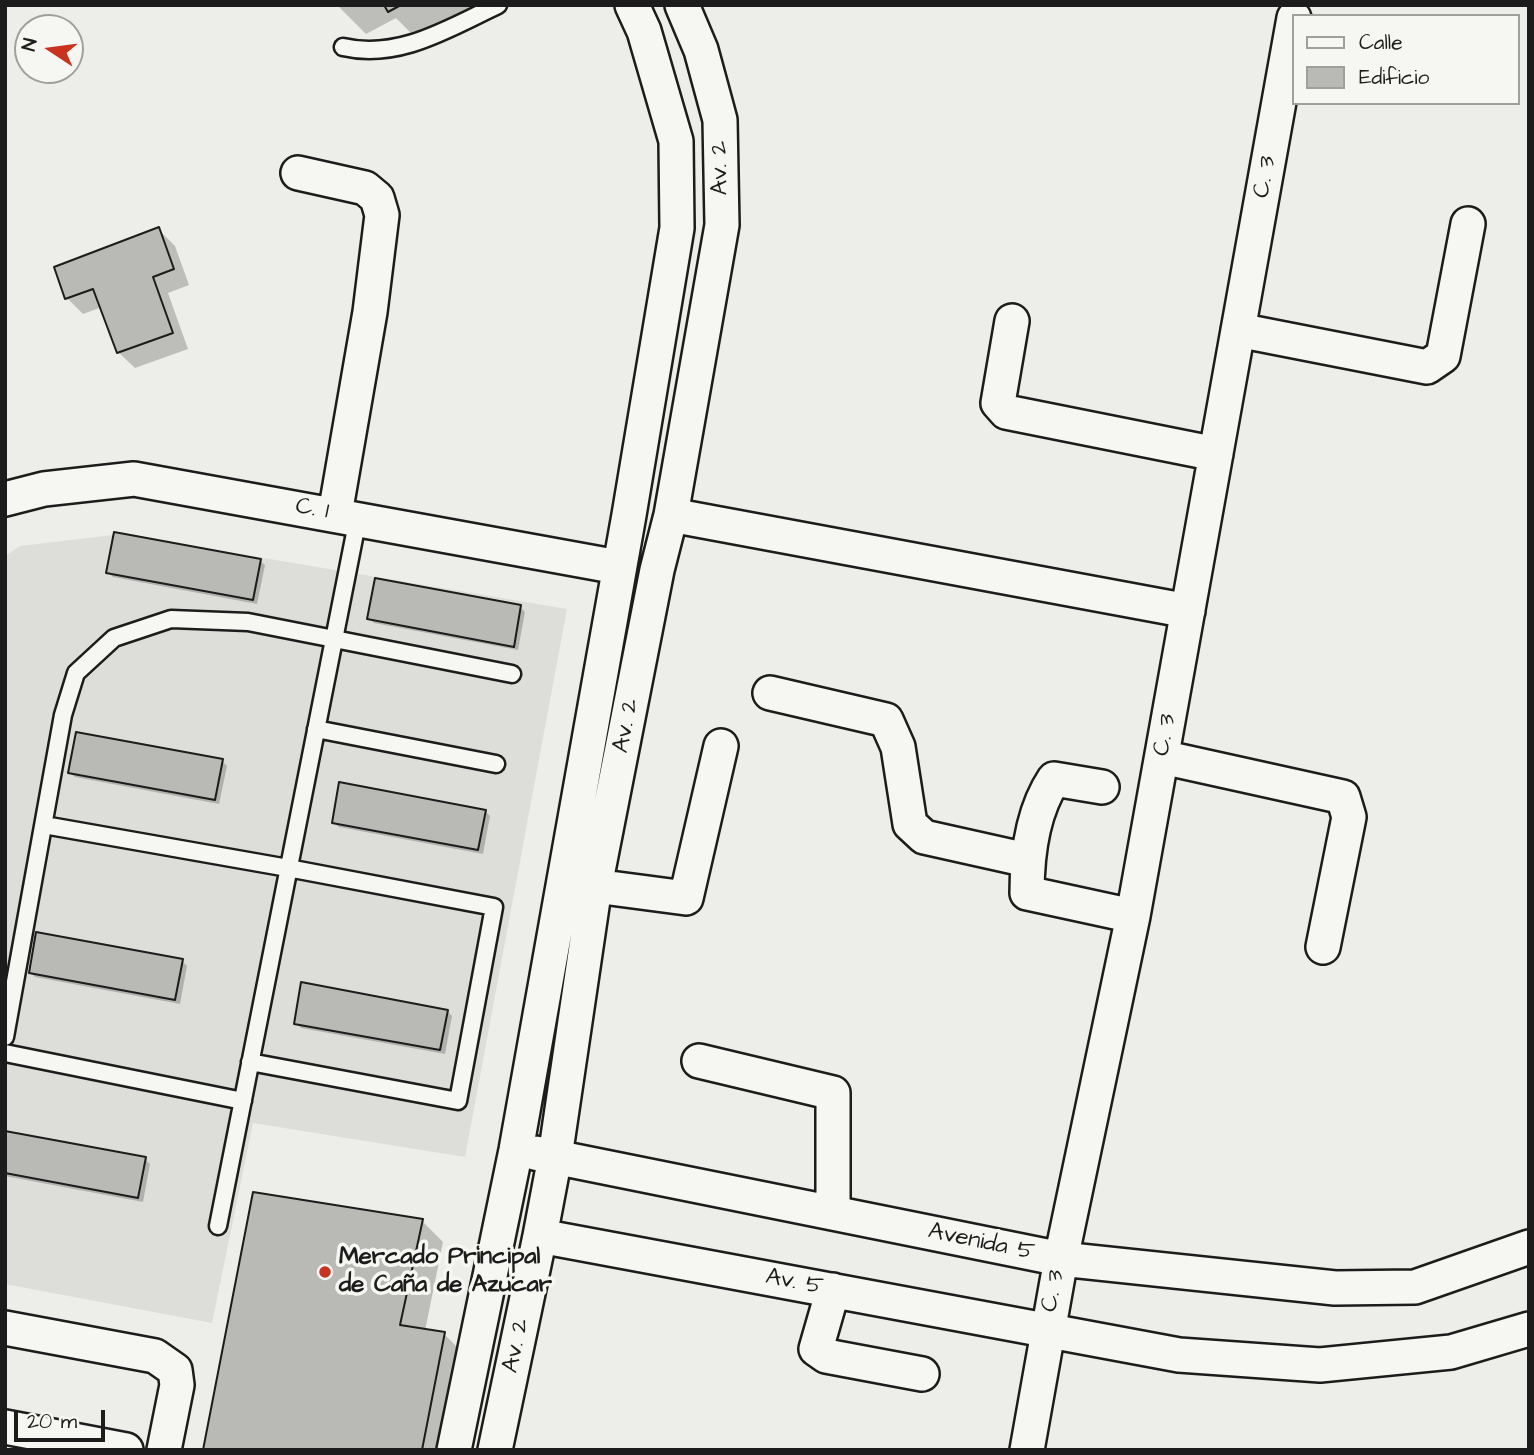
<!DOCTYPE html>
<meta charset="utf-8">
<style>
body{margin:0}
#map{position:relative;width:1534px;height:1455px;overflow:hidden;background:#edede9;font-family:"Architects Daughter",sans-serif}
canvas{display:block}
.frame{position:absolute;inset:0;border:7px solid #1c1c1c;pointer-events:none}
.legend{position:absolute;left:1292px;top:14px;width:228px;height:91px;box-sizing:border-box;background:#f6f6f2;border:2px solid #9f9f9c;margin:0;padding:9px 12px;list-style:none;font-size:21px;color:#1c1c1c}
.legend li{display:flex;align-items:center;gap:14px;height:35px}
.legend b{width:35px;border:2px solid #9f9f9c}
.north{position:absolute;left:14px;top:14px;width:70px;height:70px;box-sizing:border-box;background:#f6f6f2;border:2px solid #9f9f9c;border-radius:50%;rotate:283deg;font-size:19px;font-weight:700;line-height:28px;text-align:center;color:#1c1c1c}
.north::after{content:'';display:block;margin:auto;width:24px;height:32px;background:#c8321e;clip-path:polygon(50% 0,100% 100%,50% 72%,0 100%)}
.scale{position:absolute;left:14px;top:1410px;width:91px;height:32px;box-sizing:border-box;border:4px solid #1c1c1c;border-top:0;padding-left:9px;font-size:21px;line-height:24px;white-space:nowrap;color:#1c1c1c;-webkit-text-stroke:5px #f6f6f2;paint-order:stroke}
</style>
<div id="map">
<canvas width="1534" height="1455"></canvas>
<div class="frame"></div>
<ul class="legend">
<li><b style="height:9px;background:#f6f6f2"></b>Calle</li>
<li><b style="height:19px;background:#b9b9b6"></b>Edificio</li>
</ul>
<div class="north">N</div>
<div class="scale">20 m</div>
</div>
<script>
const ctx = document.querySelector('canvas').getContext('2d');
ctx.lineJoin = 'round';
function fillPath(path, color) { ctx.fillStyle = color; ctx.fill(path, 'evenodd'); }
function stroke(path, color, width, dash) { ctx.strokeStyle = color; ctx.lineWidth = width; ctx.lineCap = dash ? 'butt' : 'round'; ctx.setLineDash(dash || []); ctx.stroke(path); }
function label(font, color, halo, rows, align = 'center') {
  ctx.font = font + ' "Architects Daughter",sans-serif'; ctx.lineWidth = 7; ctx.setLineDash([]); ctx.textBaseline = 'middle'; ctx.strokeStyle = halo; ctx.fillStyle = color; for (const [text, x, y, turn = 0] of rows) {
    ctx.save(); ctx.translate(x, y); ctx.rotate((+turn || 0) * Math.PI / 180); ctx.textAlign = isNaN(turn) ? turn : align; if (halo) ctx.strokeText(text, 0, 0); ctx.fillText(text, 0, 0); ctx.restore();
  }
}
fillPath(new Path2D(`
 M121,534l446,75 -102,548 -212,-34 -41,200 -207,-39v-728l15,-10z`), '#ddddda');
fillPath(new Path2D(`
 M337,5h154l-71,37 -24,-24 -30,16z
 M158,229l17,17 14,39 -21,8 20,56 -53,19 -17,-16 -16,-45 -19,7 -16,-16z
 M260,561l5,4 -8,39 -144,-27 -5,-5z
 M520,607l5,5 -7,38 -144,-27 -5,-5z
 M222,761l5,5 -8,38 -144,-27 -5,-4z
 M485,811l5,5 -7,38 -144,-27 -5,-4z
 M182,961l5,5 -7,38 -145,-27 -5,-5z
 M447,1011l5,5 -7,38 -144,-26 -5,-5z
 M5,1133l140,26 5,5 -7,38 -138,-26z
 M422,1221l21,21 -18,89 19,3 22,22 -19,94h-243z`), '#0003');
const building = new Path2D(`
 M384,5h17l-13,7z
 M159,227l15,42 -21,8 20,56 -56,20 -24,-64 -28,10 -11,-32z
 M114,532l147,27 -8,41 -147,-27z
 M375,578l146,27 -7,42 -147,-28z
 M76,732l147,27 -8,41 -147,-27z
 M339,782l147,28 -8,40 -146,-27z
 M36,932l147,27 -8,41 -146,-27z
 M301,982l147,28 -8,40 -146,-26z
 M5,1131l141,26 -8,41 -133,-25z
 M253,1192l170,27 -23,106 45,7 -23,118h-219z`);
fillPath(building, '#b9b9b6');
stroke(building, '#1c1c1c', 2);
const service = new Path2D(`
 M343,47c56,13 106,-19 155,-42
 M316,729l180,35
 M44,825l244,43 206,39 -36,194 -208,-39
 M5,1037l58,-322 13,-42 38,-35 57,-19 77,3 264,52
 M5,1053l238,48
 M218,1226l140,-708`);
const minor = new Path2D(`
 M298,173l67,15 12,10 5,17 -12,97 -35,202
 M1012,321l-14,82 8,9 210,42
 M1238,330l189,37 16,-11 25,-132
 M5,499l39,-10 90,-10 484,88
 M671,515l517,96
 M770,693l116,27 12,27 12,77 14,13 103,23
 M1162,757l181,40 6,20 -26,130
 M1102,787l-48,-8c-22,33 -27,75 -27,114l106,23
 M595,886l91,12 35,-152
 M699,1061l134,32v119
 M535,1153l526,106 274,29 80,-1 114,-40
 M540,1236l639,119 141,10 131,-13 78,-23
 M833,1290l-17,59 10,7 96,18
 M5,1328l150,28 20,14 2,15 -13,65
 M5,1427l121,23
 M454,1450l62,-300 113,-635 48,-287 -1,-87 -32,-110 -12,-26
 M495,1450l45,-214 15,-79 40,-271 62,-316 14,-55 51,-290 -2,-105 -19,-70 -19,-45
 M1027,1450l34,-191 72,-343 161,-898`);
stroke(service, '#1c1c1c', 21);
stroke(minor, '#1c1c1c', 38);
stroke(service, '#f6f6f2', 16);
stroke(minor, '#f6f6f2', 33);
for (const [x, y, r, color] of [
 [325,1272,7,"#c8321e"]
]) { const dot = new Path2D(); dot.arc(x, y, r, 0, 2 * Math.PI); ctx.fillStyle = color; ctx.fill(dot); stroke(dot, '#f6f6f2', 2.5); }
label('24px', '#1c1c1c', '#f6f6f2', [
 ["Av. 2",721,168,-91],
 ["C. 3",1266,177,-80],
 ["C. 1",312,510,10],
 ["Av. 2",627,726,-79],
 ["C. 3",1166,735,-80],
 ["Avenida 5",981,1243,12],
 ["Av. 5",794,1283,11],
 ["C. 3",1054,1291,-79],
 ["Av. 2",517,1346,-78]
]);
label('bold 24px', '#1c1c1c', '#f6f6f2', [
 ["Mercado Principal",339,1258],
 ["de Caña de Azucar",339,1286]
], 'left');
</script>
